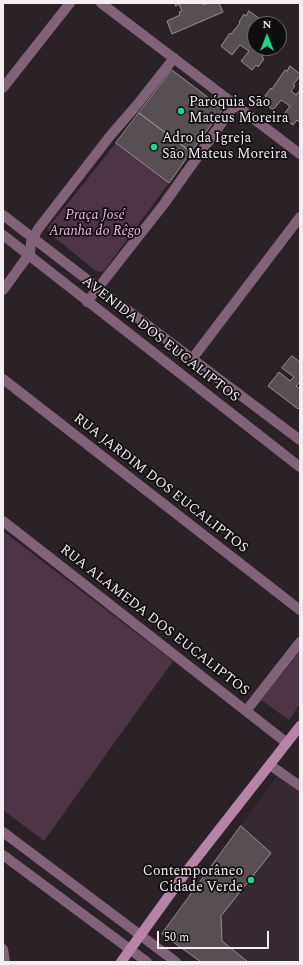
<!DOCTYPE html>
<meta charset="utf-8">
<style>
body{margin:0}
#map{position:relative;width:303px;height:965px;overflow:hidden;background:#2a2227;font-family:Spectral,serif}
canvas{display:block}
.frame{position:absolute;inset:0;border:4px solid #f4eef2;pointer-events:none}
.north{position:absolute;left:247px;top:16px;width:40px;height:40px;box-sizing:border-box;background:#100d0f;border:1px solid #6b676a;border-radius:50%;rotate:0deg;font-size:11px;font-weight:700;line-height:16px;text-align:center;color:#f4eef2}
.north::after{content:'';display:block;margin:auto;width:14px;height:18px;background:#19d988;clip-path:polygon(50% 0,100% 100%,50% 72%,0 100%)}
.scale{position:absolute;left:157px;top:931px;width:112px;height:18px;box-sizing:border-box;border:2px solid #f4eef2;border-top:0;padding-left:5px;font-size:12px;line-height:14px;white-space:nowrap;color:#f4eef2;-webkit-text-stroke:3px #100d0f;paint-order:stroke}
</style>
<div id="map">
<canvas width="303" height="965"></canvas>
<div class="frame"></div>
<div class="north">N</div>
<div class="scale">50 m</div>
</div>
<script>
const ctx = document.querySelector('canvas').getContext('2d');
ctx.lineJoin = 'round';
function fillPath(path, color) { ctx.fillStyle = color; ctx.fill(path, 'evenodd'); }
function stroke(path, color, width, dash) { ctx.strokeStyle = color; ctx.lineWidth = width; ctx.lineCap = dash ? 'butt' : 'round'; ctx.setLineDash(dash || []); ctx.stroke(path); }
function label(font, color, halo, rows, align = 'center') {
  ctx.font = font + ' Spectral,serif'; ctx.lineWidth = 3.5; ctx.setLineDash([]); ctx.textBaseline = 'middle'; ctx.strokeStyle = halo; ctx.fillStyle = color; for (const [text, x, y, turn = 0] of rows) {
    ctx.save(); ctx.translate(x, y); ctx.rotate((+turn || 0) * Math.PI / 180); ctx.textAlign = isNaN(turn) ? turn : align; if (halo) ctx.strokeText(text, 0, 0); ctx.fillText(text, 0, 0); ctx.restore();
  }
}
fillPath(new Path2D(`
 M277,776l23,17v169h-99l-39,-28z`), '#362932');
fillPath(new Path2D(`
 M116,143l53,40 -63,85 -4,4 -6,-1 -46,-37 -2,-6z
 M3,531l170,130 -129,180 -41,-31z
 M300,651v53l-11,16 -28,-20z`), '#4d3446');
const building = new Path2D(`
 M175,3h28l1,2 4,-2h11l4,9 -51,22 -5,-13 13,-6 -1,-3 3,-1 -3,-7 -3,2z
 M249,11l11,8 -8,11 2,1 -4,5 5,3v9h14l-7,9 2,2 -6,8 -2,-2 -4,5 -11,-9 8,-10 -9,-6 -8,10 -11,-9 9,-13 1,1 9,-11 -1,-1 5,-8 2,2z
 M290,66l10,8v2l-7,9 2,1 -4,5 5,4 4,-5v30l-1,2 -2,-2 -4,5 -11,-8 8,-11 -9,-6 -8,10 -10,-8 3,-5 -1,-1 6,-8 1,1 13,-19 2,1z
 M172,70l51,39 -32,43 -52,-39z
 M139,113l52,39 -22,31 -53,-40z
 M292,356l8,6v20l-4,4 4,3v18l-2,2 -30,-23 11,-14 11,9 4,-4 -12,-9z
 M241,826l30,27 -50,63 1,25 26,21h-47l-39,-28z`);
fillPath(building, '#584f55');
stroke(building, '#998e95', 1);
stroke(new Path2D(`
 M101,3l199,151
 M3,88l67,-85
 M3,215l95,73 202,152
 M3,235l297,232
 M3,290l27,-37 1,-11 7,-13 72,-93 26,-30 38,-48
 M87,302l77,-98 71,-100
 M192,359l108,-142
 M3,379l297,231
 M3,521l284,222
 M246,711l54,-69
 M270,765l30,21
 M3,832l173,130
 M3,855l144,107
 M3,949l2,13`), '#826278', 10);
stroke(new Path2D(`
 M121,962l68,-94 111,-142`), '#b784a8', 10);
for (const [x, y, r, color] of [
 [181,111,4,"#19d988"],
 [154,147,4,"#19d988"],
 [251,880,4,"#19d988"]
]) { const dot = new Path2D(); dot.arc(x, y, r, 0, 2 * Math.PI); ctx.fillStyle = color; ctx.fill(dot); stroke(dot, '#100d0f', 1.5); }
label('14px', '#f4eef2', '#100d0f', [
 ["Paróquia São",189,103],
 ["Mateus Moreira",189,119],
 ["Adro da Igreja",162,139],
 ["São Mateus Moreira",162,155],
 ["Contemporâneo",243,872,"right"],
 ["Cidade Verde",243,888,"right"]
], 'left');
label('italic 14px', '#f5b9e3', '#100d0f', [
 ["Praça José",95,216],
 ["Aranha do Rêgo",95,232]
]);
label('14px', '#f4eef2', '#100d0f', [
 ["AVENIDA DOS EUCALIPTOS",160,340,38],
 ["RUA JARDIM DOS EUCALIPTOS",160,484,38],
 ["RUA ALAMEDA DOS EUCALIPTOS",154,621,38]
]);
</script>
